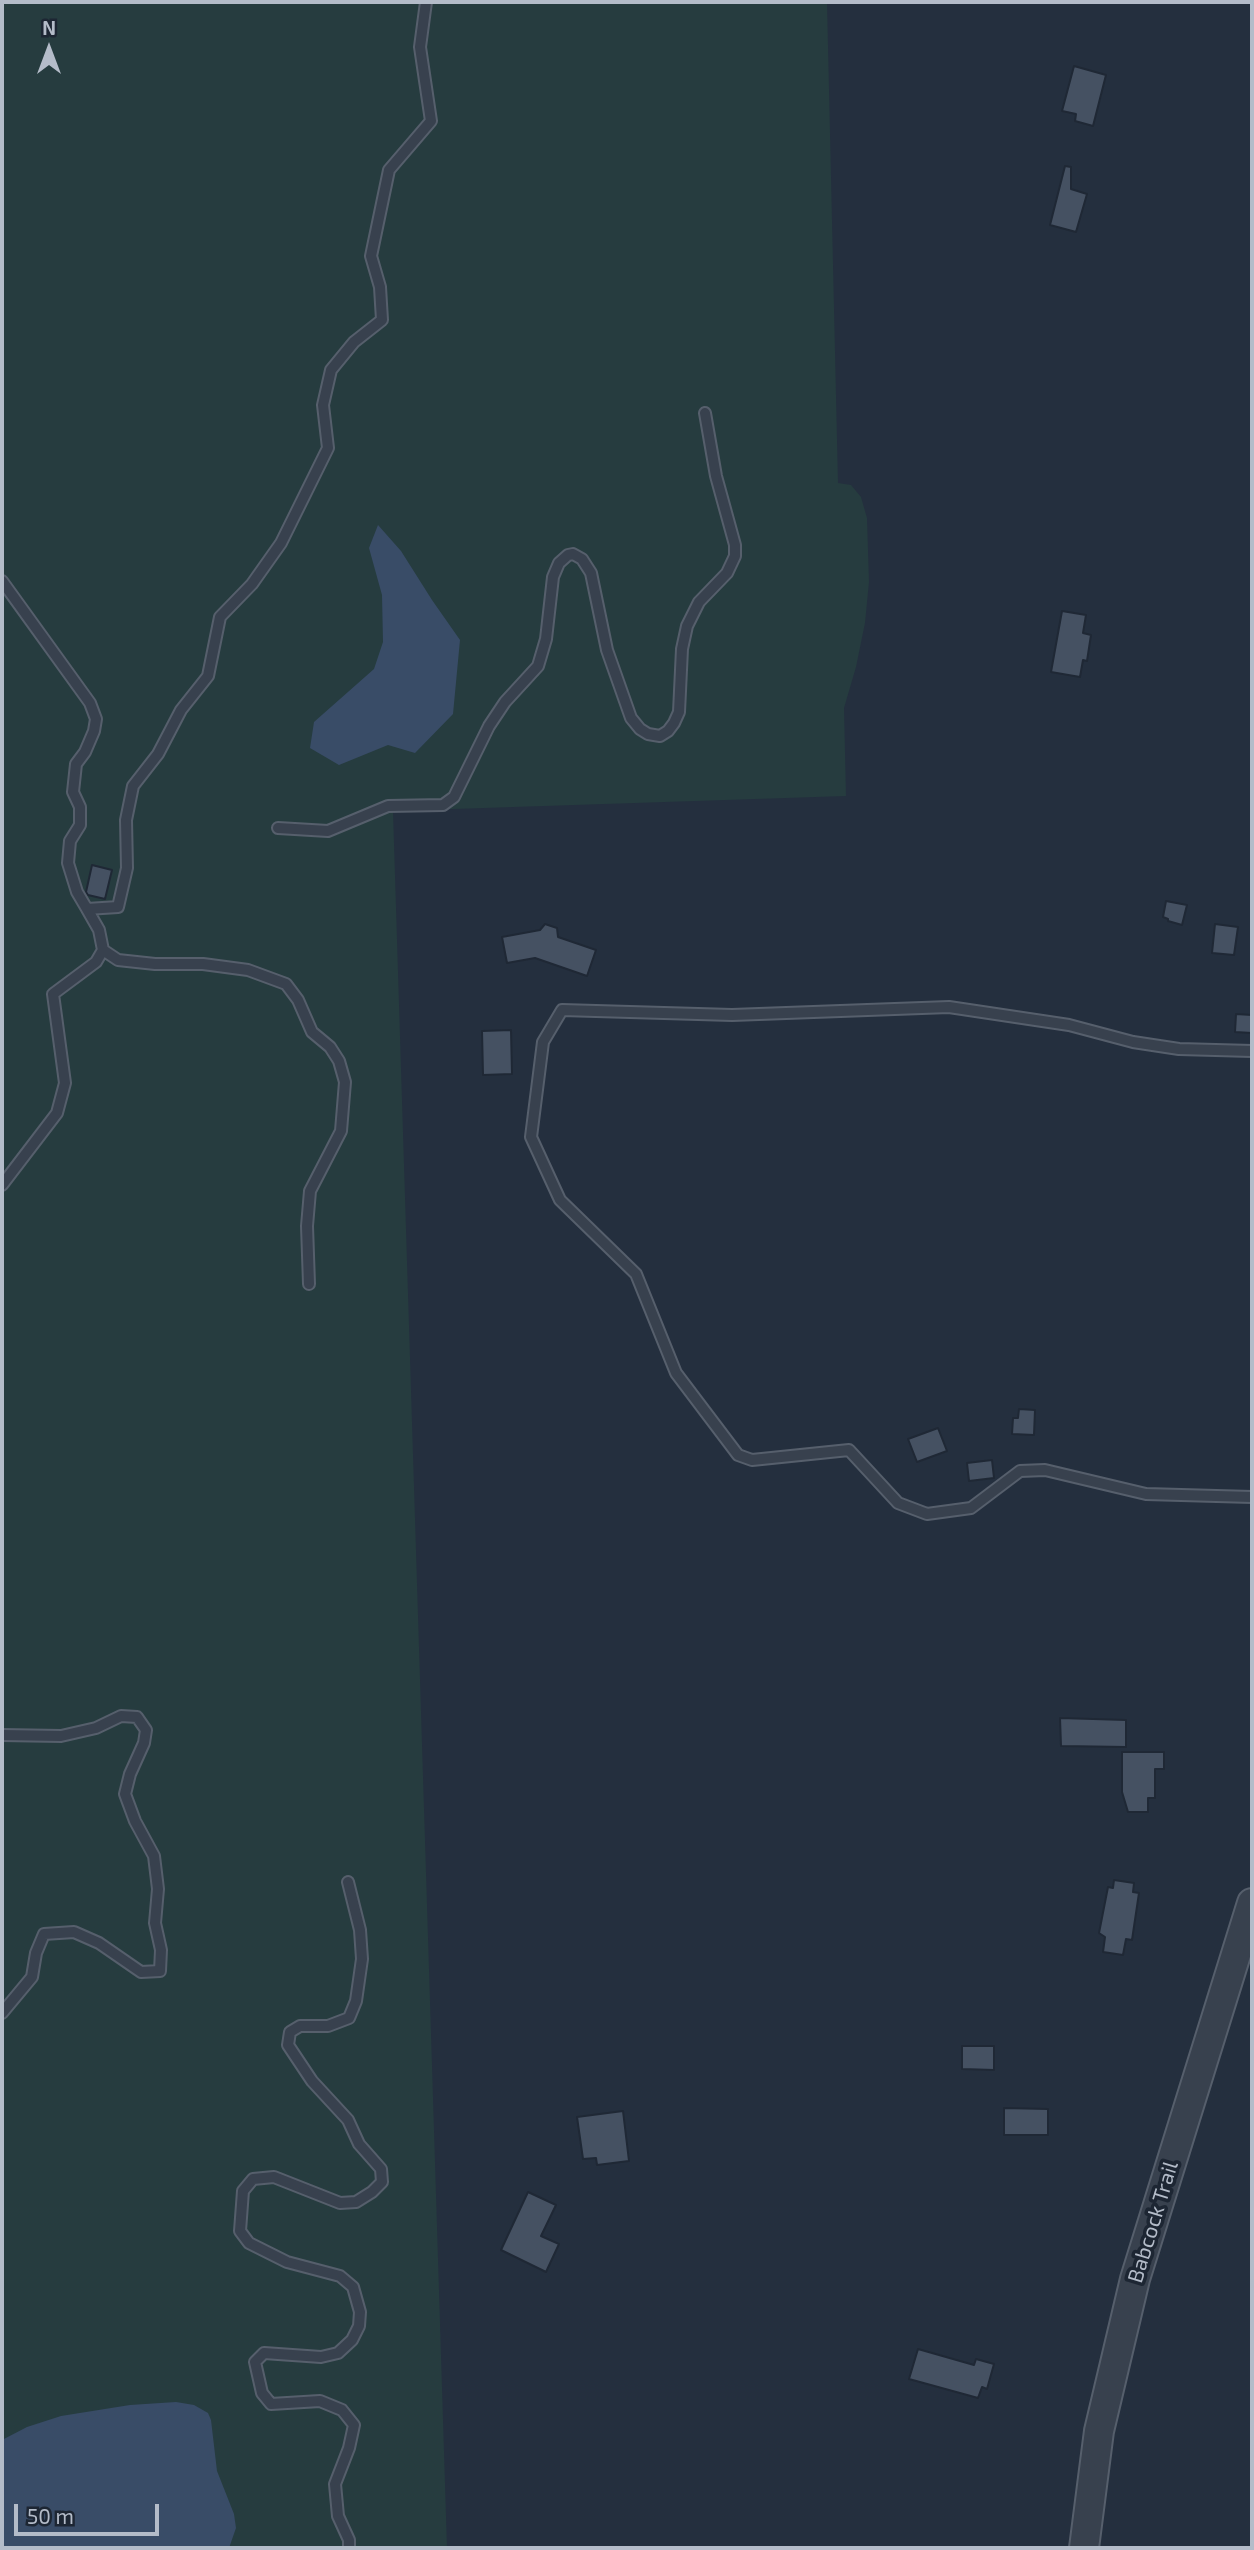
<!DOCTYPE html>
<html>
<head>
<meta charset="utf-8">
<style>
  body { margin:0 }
  #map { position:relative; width:1254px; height:2550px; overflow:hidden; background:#242f3e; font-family:"Exo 2",sans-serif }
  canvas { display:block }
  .frame { position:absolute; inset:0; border:4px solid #b4bcc9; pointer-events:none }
  .north { position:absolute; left:14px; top:14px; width:70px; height:70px; -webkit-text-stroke:5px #1d2633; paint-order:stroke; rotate:0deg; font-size:19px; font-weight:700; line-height:28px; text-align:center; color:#b4bcc9 }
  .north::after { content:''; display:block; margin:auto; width:24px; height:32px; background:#b4bcc9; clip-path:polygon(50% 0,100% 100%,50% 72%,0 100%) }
  .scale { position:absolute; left:14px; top:2504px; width:145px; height:32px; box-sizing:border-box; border:4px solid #b4bcc9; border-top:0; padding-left:9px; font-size:21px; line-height:24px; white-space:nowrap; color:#b4bcc9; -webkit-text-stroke:5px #1d2633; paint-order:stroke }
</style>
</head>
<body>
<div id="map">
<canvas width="1254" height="2550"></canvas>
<div class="frame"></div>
<div class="north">N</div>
<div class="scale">50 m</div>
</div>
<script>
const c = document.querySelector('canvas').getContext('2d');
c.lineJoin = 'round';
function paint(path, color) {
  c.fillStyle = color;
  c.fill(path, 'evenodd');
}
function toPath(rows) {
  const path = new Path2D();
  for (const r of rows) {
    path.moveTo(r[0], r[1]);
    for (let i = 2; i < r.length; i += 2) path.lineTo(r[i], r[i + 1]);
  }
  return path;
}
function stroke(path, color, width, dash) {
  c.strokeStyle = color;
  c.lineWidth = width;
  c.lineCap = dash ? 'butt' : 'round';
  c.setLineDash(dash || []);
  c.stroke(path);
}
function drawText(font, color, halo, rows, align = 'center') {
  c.font = font + ' "Exo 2",sans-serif';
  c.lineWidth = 7;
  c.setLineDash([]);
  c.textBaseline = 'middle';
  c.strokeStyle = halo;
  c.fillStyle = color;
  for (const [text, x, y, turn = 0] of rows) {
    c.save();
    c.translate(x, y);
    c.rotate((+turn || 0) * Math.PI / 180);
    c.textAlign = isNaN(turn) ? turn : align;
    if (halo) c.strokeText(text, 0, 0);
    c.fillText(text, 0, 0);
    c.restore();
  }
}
const green = toPath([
  [2,2,827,2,838,483,851,485,861,497,867,518,869,582,865,623,856,667,844,708,846,796,393,811,447,2548,2,2548]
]);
const water = toPath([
  [378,525,401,551,432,600,460,640,453,714,415,753,388,745,339,765,310,748,314,722,374,669,383,642,382,595,369,548],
  [176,2402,194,2405,208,2413,211,2420,217,2471,234,2514,236,2528,229,2548,2,2548,2,2440,27,2427,61,2416,130,2405]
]);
const building = toPath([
  [1074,66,1106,75,1093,126,1075,121,1076,114,1062,111,1074,66],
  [1065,166,1071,167,1071,189,1087,194,1076,232,1050,225,1065,166],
  [1062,611,1086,615,1083,633,1091,635,1087,661,1083,660,1080,677,1051,672,1062,611],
  [92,865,112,870,105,899,88,895,86,892,92,865],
  [1166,901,1187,905,1182,925,1168,921,1168,919,1163,917,1166,901],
  [545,924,557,928,558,937,596,950,587,976,535,958,507,963,502,937,540,930,545,924],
  [1215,924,1238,927,1234,955,1212,953,1215,924],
  [1236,1014,1252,1015,1252,1033,1235,1032,1236,1014],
  [511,1030,512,1074,483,1075,482,1031,511,1030],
  [1019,1409,1035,1410,1034,1435,1012,1434,1013,1418,1018,1418,1019,1409],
  [938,1428,947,1451,917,1462,908,1439,938,1428],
  [992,1460,994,1478,969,1481,967,1463,992,1460],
  [1060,1718,1126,1720,1126,1747,1061,1746,1060,1718],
  [1122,1752,1164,1752,1164,1769,1155,1769,1155,1798,1148,1798,1148,1812,1128,1812,1122,1792,1122,1752],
  [1114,1880,1134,1883,1133,1892,1139,1893,1132,1940,1126,1939,1123,1955,1103,1952,1105,1937,1099,1933,1108,1887,1113,1888,1114,1880],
  [962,2046,994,2046,994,2070,962,2069,962,2046],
  [1004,2108,1048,2109,1048,2135,1004,2135,1004,2108],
  [623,2111,629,2161,597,2165,596,2158,583,2159,577,2117,623,2111],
  [528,2192,556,2205,541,2236,559,2244,546,2272,501,2250,528,2192],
  [918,2349,974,2365,976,2359,994,2364,987,2389,982,2387,978,2398,909,2379,918,2349]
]);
const service = toPath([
  [2,581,90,703,96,719,94,731,85,752,76,764,73,792,80,807,80,825,70,841,68,863,77,892,87,909,118,907,127,868,126,820,133,786,158,754,181,710,208,676,220,617,252,584,281,543,328,448,323,405,331,370,354,342,382,320,380,287,371,256,389,170,431,121,420,47,426,2],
  [278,828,328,831,388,806,443,805,454,797,489,726,505,702,538,666,546,639,553,577,559,563,568,555,573,554,582,559,591,573,607,650,631,718,640,729,648,734,660,736,668,731,674,723,679,712,682,649,687,626,699,602,727,573,735,556,735,545,716,476,705,413],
  [87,909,99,930,103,950,118,960,155,964,203,964,248,970,286,984,298,1000,312,1032,330,1047,339,1061,345,1082,341,1131,310,1191,307,1226,309,1284],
  [1252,1051,1179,1049,1133,1042,1069,1025,949,1007,732,1015,562,1010,543,1042,531,1137,560,1200,636,1274,676,1373,738,1455,752,1460,849,1450,898,1503,927,1514,971,1508,1020,1471,1045,1470,1146,1494,1252,1497],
  [2,1185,57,1113,65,1083,53,994,96,962,103,950],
  [2,1735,61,1736,96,1728,121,1716,137,1717,146,1730,144,1743,130,1774,125,1794,135,1821,154,1856,158,1889,155,1923,161,1950,160,1971,141,1972,99,1943,74,1932,44,1934,36,1953,32,1977,2,2013],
  [348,1882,360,1930,362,1959,356,2001,349,2018,328,2026,300,2026,290,2032,288,2045,312,2081,348,2120,359,2144,381,2169,382,2182,372,2192,356,2202,340,2203,274,2177,253,2179,243,2191,240,2231,249,2243,287,2262,340,2276,353,2287,360,2312,359,2326,352,2340,338,2353,321,2357,264,2353,255,2362,262,2393,271,2404,320,2401,342,2410,354,2425,349,2448,335,2484,338,2516,349,2540,349,2548]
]);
const tertiary = toPath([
  [1084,2548,1099,2431,1135,2279,1252,1903]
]);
const streetNames = [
  ["Babcock Trail",1153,2222,-73]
];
paint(green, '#263c3f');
paint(water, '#394c67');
paint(building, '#455162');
stroke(building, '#1f2835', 2);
stroke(service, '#565f6c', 14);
stroke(tertiary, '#565f6c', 32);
stroke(service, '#38414e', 10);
stroke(tertiary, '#38414e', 28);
drawText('21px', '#b4bcc9', '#1d2633', streetNames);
</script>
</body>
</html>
